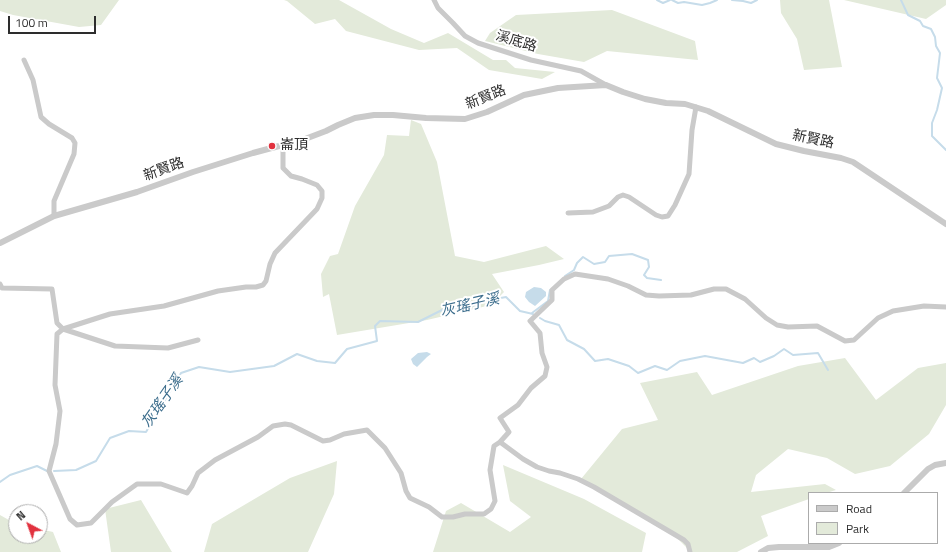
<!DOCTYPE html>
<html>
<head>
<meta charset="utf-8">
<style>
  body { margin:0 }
  #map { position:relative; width:946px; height:552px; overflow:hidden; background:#fff; font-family:"Titillium Web",sans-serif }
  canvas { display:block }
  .legend { position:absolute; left:808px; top:492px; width:130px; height:52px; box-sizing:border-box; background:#fff; border:1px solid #ababab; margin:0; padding:5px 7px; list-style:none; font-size:12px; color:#2d2d2d }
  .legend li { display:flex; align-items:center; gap:8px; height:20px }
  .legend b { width:20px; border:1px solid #ababab }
  .north { position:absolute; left:8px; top:504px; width:40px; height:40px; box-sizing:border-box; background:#fff; border:1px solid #ababab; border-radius:50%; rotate:319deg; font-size:11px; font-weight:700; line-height:16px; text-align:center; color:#2d2d2d }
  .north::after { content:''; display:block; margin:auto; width:14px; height:18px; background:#e1313e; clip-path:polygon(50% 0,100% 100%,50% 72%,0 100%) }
  .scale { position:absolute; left:8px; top:16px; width:88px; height:18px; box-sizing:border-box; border:2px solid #2d2d2d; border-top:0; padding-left:5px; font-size:12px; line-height:14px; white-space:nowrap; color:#2d2d2d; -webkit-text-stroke:3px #fff; paint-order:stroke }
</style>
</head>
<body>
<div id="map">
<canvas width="946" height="552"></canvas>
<ul class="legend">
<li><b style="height:5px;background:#cacaca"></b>Road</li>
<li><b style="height:11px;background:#e3eada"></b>Park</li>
</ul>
<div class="north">N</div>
<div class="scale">100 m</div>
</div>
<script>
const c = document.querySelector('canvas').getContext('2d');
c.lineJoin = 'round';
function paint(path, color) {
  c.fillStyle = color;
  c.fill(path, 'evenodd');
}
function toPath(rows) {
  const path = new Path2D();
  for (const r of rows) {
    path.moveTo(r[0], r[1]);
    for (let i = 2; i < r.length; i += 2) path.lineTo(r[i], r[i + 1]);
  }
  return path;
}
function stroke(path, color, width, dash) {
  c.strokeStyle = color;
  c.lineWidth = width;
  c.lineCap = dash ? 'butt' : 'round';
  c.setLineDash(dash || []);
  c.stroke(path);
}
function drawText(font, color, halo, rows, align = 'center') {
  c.font = font + ' "Titillium Web","Noto Sans TC",sans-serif';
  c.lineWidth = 4;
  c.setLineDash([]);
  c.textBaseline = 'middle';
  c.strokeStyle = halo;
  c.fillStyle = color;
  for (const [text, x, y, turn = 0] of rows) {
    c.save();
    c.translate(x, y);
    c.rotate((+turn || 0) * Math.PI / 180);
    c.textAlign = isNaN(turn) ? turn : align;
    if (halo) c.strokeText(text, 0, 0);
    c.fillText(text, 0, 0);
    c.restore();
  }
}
const green = toPath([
  [0,0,119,0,101,25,79,27,13,15,0,11],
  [284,0,339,0,391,29,424,43,448,33,493,60,506,60,515,68,555,72,542,79,489,70,457,48,419,50,346,31,335,19,315,24,287,1],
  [780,0,829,0,842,67,804,70,797,39,781,13],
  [844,0,946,0,946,5,926,19],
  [612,10,695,41,698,60,607,51,584,62,538,54,485,41,490,33,516,15],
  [411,120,421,124,437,162,455,256,484,262,546,246,564,259,539,265,492,274,504,292,491,305,427,320,337,335,329,294,323,297,321,274,330,256,338,254,355,206,384,155,387,135,409,136],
  [845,358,876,400,918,368,946,363,946,405,929,434,890,466,855,474,827,458,788,449,756,475,751,492,825,484,836,490,826,493,809,493,809,499,761,516,768,536,737,552,691,552,674,535,581,479,622,429,658,420,640,383,697,372,712,395,798,366],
  [337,461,334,494,308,552,202,552,204,552,212,524,290,478],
  [503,465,584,499,646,533,642,552,433,552,446,511,461,503,510,532,531,517,510,501],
  [141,500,172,552,111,552,105,509],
  [0,515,16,524,16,536,40,536,40,529,53,532,61,552,0,552]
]);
const water = toPath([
  [534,287,541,288,546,292,546,296,535,306,529,302,525,297,526,292],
  [427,352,431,354,427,357,417,367,413,364,411,359,418,353]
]);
const stream = toPath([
  [657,0,663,3,670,0],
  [672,0,678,3,684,2,702,5,710,3,717,0],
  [732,0,743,1,751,3,757,0],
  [901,0,908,15,920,21,923,26,931,29,935,37,936,46,940,53,937,78,942,88,937,110,932,123,932,136,946,150],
  [565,276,574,270,577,263,583,257,594,264,605,262,609,256,632,254,648,260,649,267,644,275,647,278,661,280],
  [532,313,548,301,550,290],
  [540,318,545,321,559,325,567,340,584,349,595,361,608,359,629,366,638,373,655,366,667,370,680,361,705,356,743,363,754,358,760,362,774,356,784,349,793,355,818,353,828,370],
  [54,471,76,470,96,461,110,438,129,431,146,432,181,373,199,367,230,372,274,366,297,354,317,361,335,363,347,349,377,341,375,326,380,321,418,322,444,309,469,307,485,301,506,297,520,311,533,314],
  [0,482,10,475,37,466,47,471]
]);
const minor = toPath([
  [434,0,438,8,453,23,465,36,478,43,531,60,581,71,606,85],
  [24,60,33,80,41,117,49,124,72,138,75,143,74,154,54,201,54,216],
  [283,145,283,168,291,176,302,179,317,185,322,191,322,198,317,209,275,253,270,264,266,281,263,285,256,287,246,287,218,291,164,306,110,314,63,329,57,334,55,385,60,411,56,444,49,471,70,519,77,525,91,523,112,502,137,484,161,484,187,493,192,486,198,473,215,460,258,437,273,426,285,424,291,425,323,441,330,440,344,434,367,430,385,448,401,473,406,491,410,498,429,507,442,517,453,517,465,514,484,514,491,509,495,501,490,470,494,446,500,442,523,459,537,467,549,471,560,473,578,479,594,487,684,540,688,544,690,552],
  [568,213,593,212,609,206,618,197,623,195,629,197,656,215,662,217,668,216,675,205,689,174,692,130,696,107],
  [0,284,2,288,52,289,57,323,63,329,115,346,168,348,198,340],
  [500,442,509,432,500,418,518,405,531,388,545,376,547,367,542,353,540,333,530,321,552,300,552,290,564,279,575,274,608,279,628,286,646,295,659,296,691,295,714,289,726,289,745,299,766,318,777,325,788,327,817,326,845,341,854,340,878,318,893,311,924,306,946,307]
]);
const tertiary = toPath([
  [0,243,54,216,137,192,193,172,253,153,305,139,326,131,338,125,355,118,374,115,393,115,426,118,465,119,487,112,524,95,558,88,606,85,623,92,645,99,666,103,685,104,708,111,776,144,804,151,841,158,853,162,946,224],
  [904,493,928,469,935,465,946,463],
  [761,552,768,548,779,547,829,547,839,543]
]);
const markers = [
  [272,146,4,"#e1313e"]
];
const streetNames = [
  ["溪底路",516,42,17],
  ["新賢路",486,98,-22],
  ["新賢路",813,140,12],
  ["新賢路",164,170,-20]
];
const poiNames = [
  ["崙頂",280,146]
];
const waterNames = [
  ["灰瑤子溪",470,306,-13],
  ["灰瑤子溪",163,402,-55]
];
paint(green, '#e3eada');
paint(water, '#c6dcea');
stroke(stream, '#c6dcea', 2);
stroke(minor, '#cacaca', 5);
stroke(tertiary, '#cacaca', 6);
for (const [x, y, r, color] of markers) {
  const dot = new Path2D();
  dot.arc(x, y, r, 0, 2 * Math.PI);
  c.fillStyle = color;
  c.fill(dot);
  stroke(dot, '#fff', 1.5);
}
drawText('14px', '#2d2d2d', '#fff', streetNames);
drawText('14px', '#2d2d2d', '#fff', poiNames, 'left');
drawText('italic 15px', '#3d6e8d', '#fff', waterNames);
</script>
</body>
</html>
